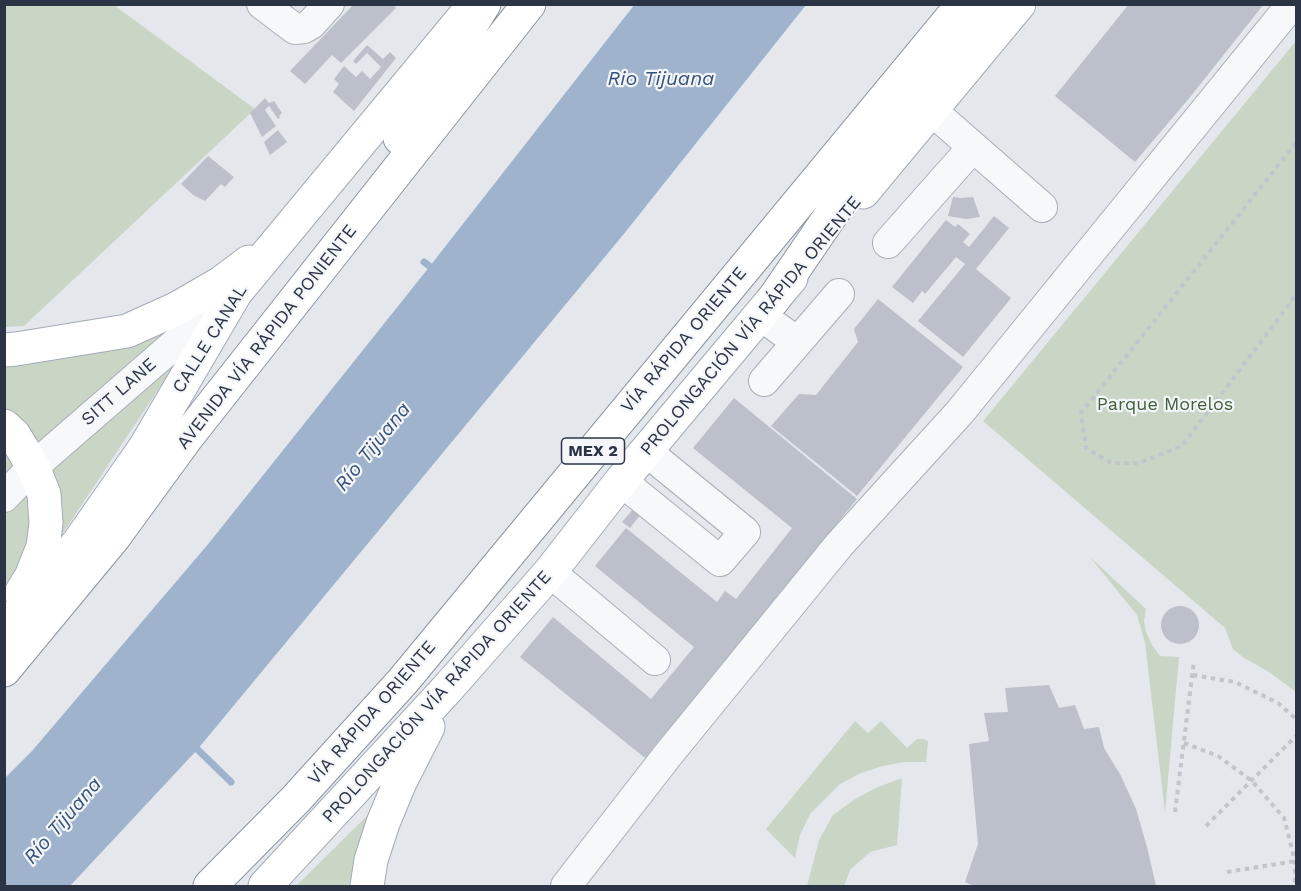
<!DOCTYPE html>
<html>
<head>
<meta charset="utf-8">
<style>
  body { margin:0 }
  #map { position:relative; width:1301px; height:891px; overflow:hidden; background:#e4e7ec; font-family:"Work Sans",sans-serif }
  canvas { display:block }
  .frame { position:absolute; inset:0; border:6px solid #2b3445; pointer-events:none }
</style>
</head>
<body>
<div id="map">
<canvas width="1301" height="891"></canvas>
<div class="frame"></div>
</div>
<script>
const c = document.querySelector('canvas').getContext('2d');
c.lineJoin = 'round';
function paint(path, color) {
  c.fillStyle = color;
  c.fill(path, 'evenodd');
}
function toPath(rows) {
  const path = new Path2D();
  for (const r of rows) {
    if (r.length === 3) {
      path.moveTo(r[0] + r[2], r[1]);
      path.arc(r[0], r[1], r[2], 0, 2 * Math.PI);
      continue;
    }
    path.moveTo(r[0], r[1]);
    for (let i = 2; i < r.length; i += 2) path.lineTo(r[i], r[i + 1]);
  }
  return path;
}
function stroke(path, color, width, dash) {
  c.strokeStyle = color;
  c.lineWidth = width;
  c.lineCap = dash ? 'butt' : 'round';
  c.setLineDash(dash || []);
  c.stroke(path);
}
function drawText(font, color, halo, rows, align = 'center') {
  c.font = font + ' "Work Sans",sans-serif';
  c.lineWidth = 4.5;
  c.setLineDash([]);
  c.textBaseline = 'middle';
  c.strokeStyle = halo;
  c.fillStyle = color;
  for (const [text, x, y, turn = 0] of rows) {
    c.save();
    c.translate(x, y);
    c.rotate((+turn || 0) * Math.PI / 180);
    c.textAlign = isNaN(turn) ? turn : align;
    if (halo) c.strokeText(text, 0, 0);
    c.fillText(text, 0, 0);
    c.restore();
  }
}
const green = toPath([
  [5,5,114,5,255,109,24,326,5,327],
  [1296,41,1296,692,1269,672,1244,658,1233,649,1225,628,983,421],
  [207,316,63,533,5,598,5,366],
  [1090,557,1146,609,1144,621,1146,632,1152,645,1160,656,1179,657,1165,812,1145,643,1137,615],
  [855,721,868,733,881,721,907,748,917,739,923,739,928,741,926,762,904,762,883,766,861,773,840,784,810,814,800,835,795,858,766,829],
  [902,778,897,845,870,852,850,870,844,886,807,886,819,840,833,815,855,799,878,787],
  [369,814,353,886,296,886]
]);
const water = toPath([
  [635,4,806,5,623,235,197,750,70,886,5,886,5,778,32,751,209,543,430,266]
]);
const stream = toPath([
  [424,262,436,271],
  [192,744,231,782]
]);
const building = toPath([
  [354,4,392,4,396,8,341,63,332,55,305,84,290,71],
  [1129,4,1264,4,1191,96,1135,162,1055,96],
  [367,45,383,59,390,52,396,58,354,111,333,92,339,84,334,79,344,66,356,77,362,71,370,79,381,67,367,53,356,64,353,61],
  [265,98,269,103,274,101,282,113,279,116,280,118,278,119,269,106,265,110,276,126,262,137,250,113],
  [278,130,287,142,270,155,264,142],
  [208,156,234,177,225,187,221,184,205,201,193,195,181,184],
  [953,197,961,198,973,197,980,217,966,219,948,216],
  [994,216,1009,228,976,269,1011,298,963,357,918,321,965,264,956,257,925,294,922,291,913,303,892,287,946,220,955,227,958,224,970,234,963,242,969,247],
  [878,299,963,367,857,496,771,426,799,394,816,395,858,342,854,329],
  [734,398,857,499,645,758,520,657,553,617,651,699,694,647,595,566,626,528,717,602,725,591,736,599,792,528,693,448],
  [634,508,641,514,630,528,622,522],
  [1180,625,19],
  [1049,685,1059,708,1075,705,1084,729,1099,727,1104,748,1121,776,1136,809,1147,847,1156,886,974,886,965,882,978,844,969,744,989,741,984,713,1008,712,1005,688]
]);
const path = toPath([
  [1296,143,1081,413,1086,448,1111,463,1139,463,1182,446,1296,295],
  [1193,675,1235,682,1278,703,1296,719],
  [1184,743,1218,756,1252,781,1284,818,1295,861,1295,886],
  [1175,812,1194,661],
  [1206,826,1296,736],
  [1227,872,1296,861]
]);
const minor = toPath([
  [262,4,295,29,304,28,311,24,329,4],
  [931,110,1042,207],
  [888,243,973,147],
  [760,315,797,342],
  [764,381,839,294],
  [621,481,720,561,745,532,646,451],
  [4,497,33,467,207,316,229,298],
  [550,572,655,660],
  [566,886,667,756,839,545,960,412,1292,4]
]);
const major = toPath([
  [863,192,1019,4],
  [4,350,16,349,127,331,178,308,221,283,249,262],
  [4,426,14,435,25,453,33,467,44,494,46,523,43,547,31,577,21,593],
  [4,628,33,598,79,542,144,449,236,292,464,17],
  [265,886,447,689,550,572,621,481,791,278],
  [367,886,371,860,383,823,400,782,428,727]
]);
const highway = toPath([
  [400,138,484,4],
  [773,300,859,174,907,109,988,4],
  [4,670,114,537,187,437,529,4],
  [210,886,296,799,403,681,963,4]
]);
const shields = [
  [593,451,63]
];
const shieldNames = [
  ["MEX 2",593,451]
];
const streetNames = [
  ["PROLONGACIÓN VÍA RÁPIDA ORIENTE",751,326,-50],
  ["AVENIDA VÍA RÁPIDA PONIENTE",267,337,-52],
  ["CALLE CANAL",210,339,-58],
  ["VÍA RÁPIDA ORIENTE",684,340,-50],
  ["SITT LANE",119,392,-41],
  ["PROLONGACIÓN VÍA RÁPIDA ORIENTE",437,697,-48],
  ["VÍA RÁPIDA ORIENTE",372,713,-49]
];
const parkNames = [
  ["Parque Morelos",1165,405]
];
const waterNames = [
  ["Rio Tijuana",661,79],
  ["Río Tijuana",373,447,-51],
  ["Río Tijuana",63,821,-49]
];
paint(green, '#c9d6c5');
paint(water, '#9fb4cc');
stroke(stream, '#9fb4cc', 7);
paint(building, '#bbc0ca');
stroke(minor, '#a9aeb7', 32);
stroke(major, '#a3abb8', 35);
stroke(highway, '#8b94a3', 35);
stroke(path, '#c2c5cb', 4, [4.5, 4.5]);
stroke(minor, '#f7f8fa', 30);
stroke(major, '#fff', 33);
stroke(highway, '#fff', 33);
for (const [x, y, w] of shields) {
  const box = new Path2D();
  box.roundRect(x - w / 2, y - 13, w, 26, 4.5);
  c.fillStyle = '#f4f6f9';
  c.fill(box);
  stroke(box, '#2b3445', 1.5);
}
drawText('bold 16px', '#2b3445', null, shieldNames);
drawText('18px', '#2b3445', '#f4f6f9', streetNames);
drawText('18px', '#3f6138', '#f4f6f9', parkNames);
drawText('italic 20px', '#34527a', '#f4f6f9', waterNames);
</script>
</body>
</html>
